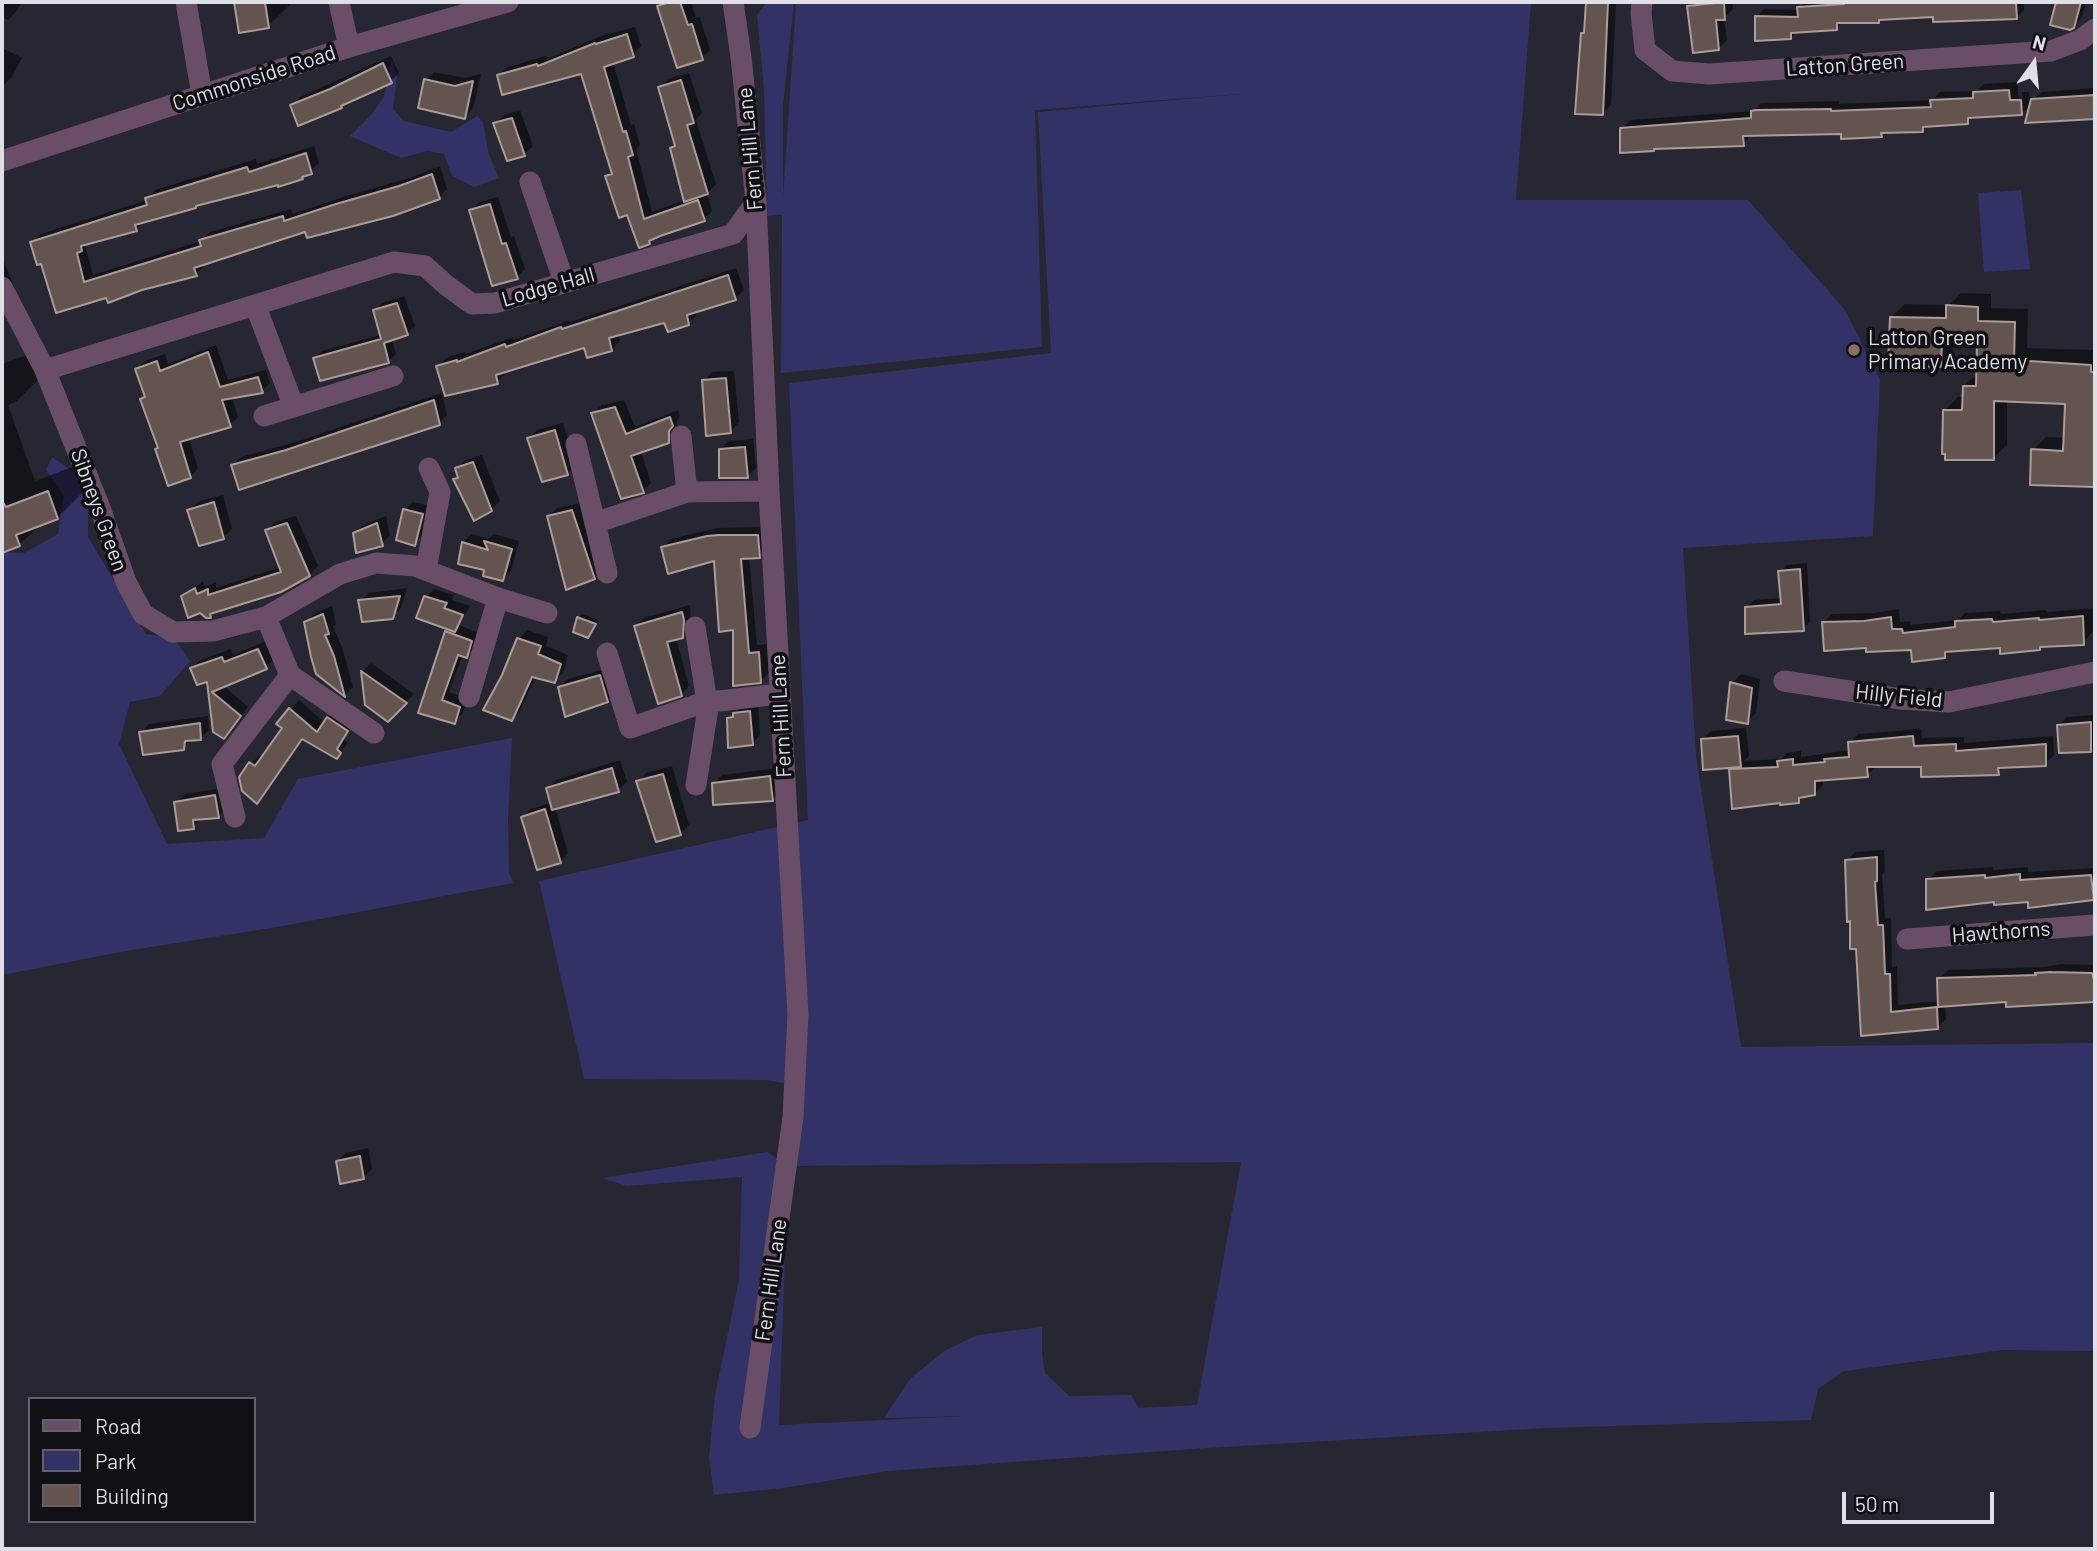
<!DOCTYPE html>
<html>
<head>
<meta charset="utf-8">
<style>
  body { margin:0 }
  #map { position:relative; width:2097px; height:1551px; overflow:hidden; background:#262733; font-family:Barlow,sans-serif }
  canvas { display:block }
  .frame { position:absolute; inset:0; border:4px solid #dedfe7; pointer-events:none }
  .legend { position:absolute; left:28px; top:1397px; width:228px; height:126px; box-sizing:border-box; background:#101015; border:2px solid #626369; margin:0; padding:9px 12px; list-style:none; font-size:21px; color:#dedfe7 }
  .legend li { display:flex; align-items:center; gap:14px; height:35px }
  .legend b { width:35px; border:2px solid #626369 }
  .north { position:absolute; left:1999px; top:28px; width:70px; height:70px; -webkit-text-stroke:5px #101015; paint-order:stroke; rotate:15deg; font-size:19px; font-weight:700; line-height:28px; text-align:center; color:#dedfe7 }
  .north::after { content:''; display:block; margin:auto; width:24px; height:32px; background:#dedfe7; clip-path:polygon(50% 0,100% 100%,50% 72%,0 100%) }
  .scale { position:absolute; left:1842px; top:1492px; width:152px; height:32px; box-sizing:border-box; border:4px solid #dedfe7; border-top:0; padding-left:9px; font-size:21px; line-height:24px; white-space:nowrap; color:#dedfe7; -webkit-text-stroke:5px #101015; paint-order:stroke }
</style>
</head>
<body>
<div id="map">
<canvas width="2097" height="1551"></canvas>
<div class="frame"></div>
<ul class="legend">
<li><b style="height:9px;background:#6a4e67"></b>Road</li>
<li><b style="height:19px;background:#333266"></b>Park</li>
<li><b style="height:19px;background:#645450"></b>Building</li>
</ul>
<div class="north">N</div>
<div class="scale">50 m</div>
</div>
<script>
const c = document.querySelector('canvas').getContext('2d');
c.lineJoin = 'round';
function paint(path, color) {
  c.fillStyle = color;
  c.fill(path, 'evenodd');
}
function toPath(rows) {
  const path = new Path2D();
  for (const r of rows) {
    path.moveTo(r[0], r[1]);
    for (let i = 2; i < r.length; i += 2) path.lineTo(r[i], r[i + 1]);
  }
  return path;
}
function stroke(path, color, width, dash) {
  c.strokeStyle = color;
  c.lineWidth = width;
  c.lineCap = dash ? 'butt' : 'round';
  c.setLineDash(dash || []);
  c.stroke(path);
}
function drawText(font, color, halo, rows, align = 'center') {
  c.font = font + ' Barlow,sans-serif';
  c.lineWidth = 7;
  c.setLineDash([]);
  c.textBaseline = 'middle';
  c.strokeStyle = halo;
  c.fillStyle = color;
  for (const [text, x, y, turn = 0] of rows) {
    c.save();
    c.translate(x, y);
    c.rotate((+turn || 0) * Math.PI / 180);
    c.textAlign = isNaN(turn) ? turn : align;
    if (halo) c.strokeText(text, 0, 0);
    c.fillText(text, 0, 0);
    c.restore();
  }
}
const green = toPath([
  [767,2,794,2,783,105,783,197,796,2,1531,2,1516,200,1748,200,1845,310,1880,379,1873,536,1683,548,1696,756,1741,1047,2095,1043,2095,1351,2003,1350,1844,1371,1818,1389,1811,1420,1546,1428,1207,1448,888,1471,783,1488,714,1495,709,1458,715,1395,739,1280,742,1177,627,1186,602,1178,767,1152,787,1166,795,1079,782,1083,767,1080,584,1079,539,881,808,820,789,383,1051,353,1038,112,1241,94,1035,110,1042,347,781,373,782,215,767,216,764,89,757,15],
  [1241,1162,1197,1405,1139,1408,1131,1395,1069,1396,1045,1373,1042,1354,1042,1327,977,1335,944,1351,911,1378,884,1418,965,1416,779,1425,788,1170,794,1166],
  [392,59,397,78,393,109,404,121,451,132,477,116,483,122,489,155,499,178,474,187,452,176,444,154,427,151,401,158,350,136,371,115,384,97],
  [2021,190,2030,269,1984,272,1978,193],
  [52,457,86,481,92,499,88,515,88,537,146,634,174,638,190,661,160,696,130,702,119,744,167,844,264,838,298,779,512,738,508,819,509,872,513,883,283,926,120,952,2,975,2,552,24,553,58,534,64,496,46,470]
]);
const shadow = toPath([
  [2,2,22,2,16,12,8,20,2,17],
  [235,2,293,2,268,26,241,31],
  [664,2,691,2,696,18,700,17,710,50,702,58,659,6],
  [1587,2,1616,2,1611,105,1603,113,1582,34,1586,30],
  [1694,2,1732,2,1733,9,1724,18,1727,40,1718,49,1689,6],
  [1805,2,2024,2,2024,10,2016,18,1981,20,1981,18,1934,15,1881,18,1878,21,1844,21,1837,28,1798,31,1791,38,1756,17,1764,9,1799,10],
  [2057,2,2086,2,2082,17,2073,26,2052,23],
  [635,27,641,46,633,55,613,62,631,125,634,124,640,145,636,149,652,212,685,200,672,148,676,143,660,88,668,79,689,73,702,113,696,120,716,184,707,194,712,211,704,219,656,236,649,243,628,213,607,177,613,170,582,72,499,75,508,67,546,56,547,59,604,35],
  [2,48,22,58,11,78,3,86],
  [391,56,399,73,391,81,346,103,341,107,292,106,300,97],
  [434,72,465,78,481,74,473,108,465,117,426,80],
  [2017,82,2020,108,2023,108,2022,92,2029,92,2030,105,2021,114,1974,116,1967,123,1928,125,1923,130,1885,131,1881,135,1843,132,1752,135,1743,144,1622,129,1630,120,1754,111,1761,103,1766,103,1839,101,1839,104,1933,100,1940,92,1977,91,1984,84],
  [2095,88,2095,118,2027,121,2033,100,2042,92],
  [520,110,533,146,524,154,495,123,504,115],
  [314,146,319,163,302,178,145,220,136,230,89,242,85,245,93,275,201,241,210,232,291,209,293,214,346,196,410,178,440,166,447,189,439,198,306,230,203,263,204,266,196,274,107,295,42,262,32,242,41,234,147,200,155,190,256,159,257,164],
  [498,197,511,237,514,236,525,269,517,277,471,211,479,202],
  [2,257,15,289,2,301],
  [736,268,744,290,735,299,696,311,697,315,688,323,665,321,618,333,620,341,611,350,585,346,505,370,505,374,497,382,438,367,446,358,465,352,466,354,513,337,514,340,570,320,570,322],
  [1961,293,1991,294,1991,308,2028,309,2027,348,2095,350,2095,412,2066,412,2066,402,2007,400,2007,445,1993,458,1944,411,1958,397,1964,397,1964,386,1978,373,1979,339,1954,338,1953,352,1940,365,1891,317,1905,304,1949,305],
  [404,296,415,326,407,334,392,339,396,354,388,362,315,359,322,351,381,335,375,311,382,303],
  [216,345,228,380,266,370,270,383,262,391,232,397,238,417,230,425,189,438,198,468,190,477,160,448,142,399,146,395,137,369,145,361,165,354,168,364],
  [35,352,43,375,17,401,8,405,35,481,75,466,84,491,57,518,41,524,19,545,3,551,2,364],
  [734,371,739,422,731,431,704,381,712,372],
  [442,393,447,415,439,423,233,465,241,457,296,442],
  [624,400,635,427,678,410,680,416,677,421,676,433,668,442,641,451,651,483,643,491,593,413,602,405],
  [563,423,576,465,567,474,529,438,537,430],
  [2078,431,2095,431,2095,485,2032,483,2033,450,2046,437,2071,438],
  [753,439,756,468,748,476,720,449,729,441],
  [482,455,500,501,491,510,455,479,459,475,457,468,466,460],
  [223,495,232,529,223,537,189,510,198,502],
  [413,502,430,506,424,534,415,542,405,510],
  [581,503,603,569,594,578,549,516,557,508],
  [296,516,318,566,309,575,216,610,210,616,183,597,203,581,205,587,216,582,216,588,281,567,267,530,275,522],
  [386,516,390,535,382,544,355,533,363,525],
  [766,527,767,547,759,556,749,557,757,645,767,644,769,673,760,681,735,628,716,558,663,548,671,539,717,528],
  [472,534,488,539,494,534,519,541,511,571,503,579,486,569,463,543],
  [1807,563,1810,622,1803,629,1746,608,1754,600,1782,598,1780,572,1787,565],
  [407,588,401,608,392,617,360,601,369,593],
  [434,589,454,595,452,600,470,606,459,625,479,633,475,647,466,656,463,654,449,692,467,699,463,713,455,722,420,712,446,632,451,628,426,597],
  [690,605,691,627,683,636,676,638,689,686,681,695,636,626,644,618],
  [332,606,336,624,333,627,342,647,353,687,345,695,317,673,306,623,314,614],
  [2095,608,2095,631,2092,632,2083,643,2041,646,2039,648,2001,646,1952,649,1944,657,1913,649,1867,646,1824,622,1832,614,1873,613,1899,609,1900,622,1910,621,1911,625,1958,620,1965,613,2000,611,2001,614,2046,610,2047,612],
  [582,614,598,620,588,636,578,618],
  [527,630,548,637,546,646,568,655,563,673,554,681,536,676,520,711,512,719,504,675,519,639],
  [266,641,274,659,266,667,223,685,248,707,224,737,209,679,192,669,201,660,231,649,233,655],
  [371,663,414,694,388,719,366,704,363,671],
  [609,668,616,692,607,700,559,687,568,679],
  [1741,674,1760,679,1756,713,1747,722,1728,719,1732,683],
  [299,700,325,723,337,709,355,722,344,739,348,743,337,757,304,738,257,802,241,778,259,755,263,758,285,728,279,724],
  [758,703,760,735,752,744,729,718,744,705],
  [2095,715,2095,746,2091,750,2058,726,2067,717],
  [208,716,209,730,200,738,192,739,183,748,141,732,149,724],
  [1746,728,1749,756,1744,761,1781,759,1787,753,1801,751,1801,757,1850,750,1850,743,1858,734,1921,729,1922,738,1964,737,1964,743,2053,736,2054,755,2045,764,2005,766,1998,773,1923,766,1876,767,1867,775,1823,778,1823,785,1814,794,1805,795,1799,802,1730,770,1735,766,1702,740,1711,731],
  [620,760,627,782,618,790,555,807,568,853,560,862,523,817,531,809,551,803,548,789,556,780],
  [672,766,689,825,680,834,638,782,646,773],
  [778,768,781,791,772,799,714,784,722,775],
  [223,788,227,808,218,817,202,818,193,827,176,803,185,794],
  [1884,850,1885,871,1882,874,1885,918,1891,918,1892,967,1897,966,1898,1005,1940,1001,1939,979,1948,970,2044,967,2061,964,2095,965,2095,1000,2039,1004,2008,1000,1945,1004,1946,1019,1938,1027,1863,1035,1858,947,1847,861,1855,852],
  [1993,867,1993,870,2028,867,2028,872,2095,868,2095,898,2030,906,2030,901,1996,900,1928,880,1937,871],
  [368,1148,372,1169,364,1177,337,1161,346,1153]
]);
const building = toPath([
  [234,2,265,2,269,28,239,33,234,2],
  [670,2,680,2,688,25,692,24,703,60,677,68,657,6,670,2],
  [1586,2,1608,2,1603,115,1575,114,1581,33,1584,33,1586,2],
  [1724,2,1725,20,1716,20,1719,50,1693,53,1687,6,1724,2],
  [1843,2,2016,2,2017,19,1933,22,1933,17,1879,20,1879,23,1837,23,1837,30,1791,33,1791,39,1755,41,1755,16,1798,17,1797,7,1844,4,1843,2],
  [2056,2,2081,2,2074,28,2070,30,2050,25,2056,2],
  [627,34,634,57,604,67,623,132,626,131,633,155,628,157,644,219,698,200,705,221,660,236,649,241,650,244,639,248,627,215,619,218,605,176,612,174,581,74,502,95,497,75,537,64,538,66,595,43,596,44,627,34],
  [383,63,392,83,341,106,342,108,298,126,290,105,330,89,383,63],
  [424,79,455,86,473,81,465,119,418,108,424,79],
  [681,80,694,123,687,125,708,194,684,202,670,148,675,146,658,87,681,80],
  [2009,90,2010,100,2021,100,2022,115,1968,118,1968,124,1923,127,1923,132,1881,133,1882,137,1841,139,1841,134,1743,136,1744,146,1654,149,1654,151,1620,153,1620,128,1751,118,1751,111,1756,110,1831,109,1831,111,1931,107,1930,100,1973,98,1973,92,2009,90],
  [2095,95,2095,119,2025,123,2031,99,2095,95],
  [512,118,525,156,507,161,493,123,512,118],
  [306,153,312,174,302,177,303,179,278,187,278,185,196,206,196,208,135,225,137,231,81,246,82,251,77,253,84,282,201,246,199,240,283,216,284,221,336,204,399,186,432,174,440,199,393,216,307,238,305,232,194,268,197,276,142,290,108,303,106,298,56,313,41,264,37,265,30,242,147,205,145,198,247,167,249,172,306,153],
  [490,204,502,244,506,243,518,279,492,286,469,210,490,204],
  [728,275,736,300,687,315,689,325,668,332,664,323,609,338,612,351,587,358,584,348,496,375,498,384,445,396,436,366,457,360,457,362,505,344,506,347,561,327,562,329,728,275],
  [397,303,408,335,384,343,389,363,320,381,313,358,381,339,373,310,397,303],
  [1946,305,1978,307,1978,321,2015,322,2014,360,2091,365,2091,372,2095,372,2095,487,2030,485,2031,449,2063,451,2065,404,1994,401,1994,460,1945,460,1945,454,1942,454,1943,410,1962,410,1963,386,1976,386,1977,341,1942,340,1941,367,1888,365,1890,317,1946,318,1946,305],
  [208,352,220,387,258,377,263,393,222,400,231,427,180,442,191,478,168,486,155,449,158,448,140,399,145,397,135,369,157,361,160,371,208,352],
  [726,378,731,433,706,436,702,380,726,378],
  [434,400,440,425,239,490,231,465,286,450,434,400],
  [615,407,626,434,670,417,673,426,669,431,669,443,631,456,644,493,621,499,591,413,615,407],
  [555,430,568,475,542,482,527,438,555,430],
  [745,447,748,478,719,478,719,449,745,447],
  [473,462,492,511,474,521,453,479,458,478,455,468,473,462],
  [48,491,58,519,16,535,20,546,2,553,2,501,6,507,48,491],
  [214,502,224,539,199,546,187,510,214,502],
  [403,509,423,514,415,546,396,540,403,509],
  [572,510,595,579,566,590,547,516,572,510],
  [287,523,310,576,281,592,210,614,211,618,206,618,200,613,188,618,181,596,195,588,197,594,208,589,208,595,281,572,265,530,287,523],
  [377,523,383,546,356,553,353,533,377,523],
  [718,535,758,535,760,558,741,559,749,653,759,652,761,683,733,686,733,630,719,632,714,561,668,574,661,547,707,536,718,535],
  [484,541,512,549,503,581,483,576,484,570,458,564,462,542,488,550,484,541],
  [1800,569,1804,631,1745,634,1745,607,1781,604,1778,571,1800,569],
  [400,596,393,619,362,622,358,600,400,596],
  [424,596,447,603,444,608,463,615,455,632,416,618,424,596],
  [682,612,684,620,683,638,667,642,682,696,658,704,634,626,682,612],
  [323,614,329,634,325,635,334,656,345,697,316,674,311,657,304,622,323,614],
  [2083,616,2084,645,2040,647,2040,650,2000,654,2000,648,1945,652,1945,658,1912,662,1911,650,1866,652,1866,648,1824,651,1822,622,1864,621,1891,617,1892,629,1902,629,1903,633,1955,627,1955,621,1992,619,1993,622,2039,618,2039,620,2083,616],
  [577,617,596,624,588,638,573,632,577,617],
  [445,631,472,641,467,658,458,655,442,700,460,707,455,724,418,713,445,631],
  [517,638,541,646,538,654,561,664,555,683,532,677,512,721,483,710,502,675,517,638],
  [258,649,267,669,212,692,241,716,224,739,213,732,207,682,197,685,190,668,222,657,224,662,258,649],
  [361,671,407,703,388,722,365,705,361,671],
  [600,675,608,702,565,717,558,687,600,675],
  [1730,682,1752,688,1748,724,1726,720,1730,682],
  [289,708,317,732,327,717,348,731,337,749,341,753,337,759,302,739,257,804,242,791,239,777,249,762,255,766,282,728,276,724,289,708],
  [750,711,753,745,728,748,727,718,733,717,733,713,750,711],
  [2091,722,2091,752,2059,753,2057,725,2091,722],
  [200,723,201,740,185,741,184,750,143,755,139,732,200,723],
  [1738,736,1741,767,1703,770,1701,739,1738,736],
  [1913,736,1914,746,1956,744,1956,751,2046,744,2046,766,1998,768,1999,775,1921,777,1921,767,1867,767,1868,777,1815,781,1815,795,1799,798,1799,803,1780,805,1780,803,1732,809,1729,769,1778,767,1777,761,1793,759,1793,765,1825,762,1824,759,1849,757,1848,742,1913,736],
  [612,768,619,792,552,810,546,788,612,768],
  [663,774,681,835,656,842,636,781,663,774],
  [770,776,773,801,713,805,712,783,770,776],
  [215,795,219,818,193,820,194,829,178,831,174,802,215,795],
  [545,809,561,863,537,870,521,817,545,809],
  [1877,857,1877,881,1875,882,1878,925,1883,925,1885,974,1890,974,1891,1012,1937,1007,1938,1029,1861,1036,1856,949,1850,949,1850,921,1847,922,1845,860,1877,857],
  [2020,874,2020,880,2091,875,2094,900,2028,908,2028,902,1994,905,1994,902,1926,910,1926,879,1985,875,1985,878,2020,874],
  [2051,972,2092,973,2095,984,2095,1002,2006,1007,2006,1002,1938,1007,1937,978,2036,975,2035,973,2051,972],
  [360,1156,364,1179,340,1184,336,1161,360,1156]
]);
const minor = toPath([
  [186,2,202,95],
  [339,2,349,47],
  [733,2,741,57,756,202,769,491,798,1014,793,1117,750,1428],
  [1642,2,1641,13,1645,50,1672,71,1709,74,2051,51,2080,40,2095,29],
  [2,161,349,47,508,2],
  [530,182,564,282],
  [2,287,45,370,100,508,126,582,143,614,173,632,213,631,266,617,340,574,376,563,415,566,498,598,547,613],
  [256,307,294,407],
  [45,370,394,262,425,266,446,285,472,304,495,303,733,234,756,202],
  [264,416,393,376],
  [681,436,687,492],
  [576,444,595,523],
  [426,570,440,492,429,468],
  [607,573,595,523,687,492,769,491],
  [695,627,708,708,696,785],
  [607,653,630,728,702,703,779,694],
  [290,675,374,733],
  [1784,681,1901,699,1949,702,2095,672],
  [469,697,498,598],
  [235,817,222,764,290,675,266,617],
  [1907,939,2095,925]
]);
const markers = [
  [1854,350,7,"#8d6e63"]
];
const streetNames = [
  ["Latton Green",1845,65,-4],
  ["Commonside Road",254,78,-18],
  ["Fern Hill Lane",750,149,-95],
  ["Lodge Hall",548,287,-16],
  ["Sibneys Green",99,510,70],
  ["Hilly Field",1899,696,6],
  ["Fern Hill Lane",781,716,-93],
  ["Hawthorns",2001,932,-4],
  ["Fern Hill Lane",771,1280,-82]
];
const poiNames = [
  ["Latton Green",1868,338],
  ["Primary Academy",1868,362]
];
paint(green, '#333266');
paint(shadow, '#0007');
paint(building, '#645450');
stroke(building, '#ac9b96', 2);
stroke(minor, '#6a4e67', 21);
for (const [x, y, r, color] of markers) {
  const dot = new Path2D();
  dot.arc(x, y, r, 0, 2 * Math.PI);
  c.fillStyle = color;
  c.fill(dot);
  stroke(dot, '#101015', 2.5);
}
drawText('21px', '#dedfe7', '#101015', streetNames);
drawText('21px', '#dedfe7', '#101015', poiNames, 'left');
</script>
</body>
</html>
